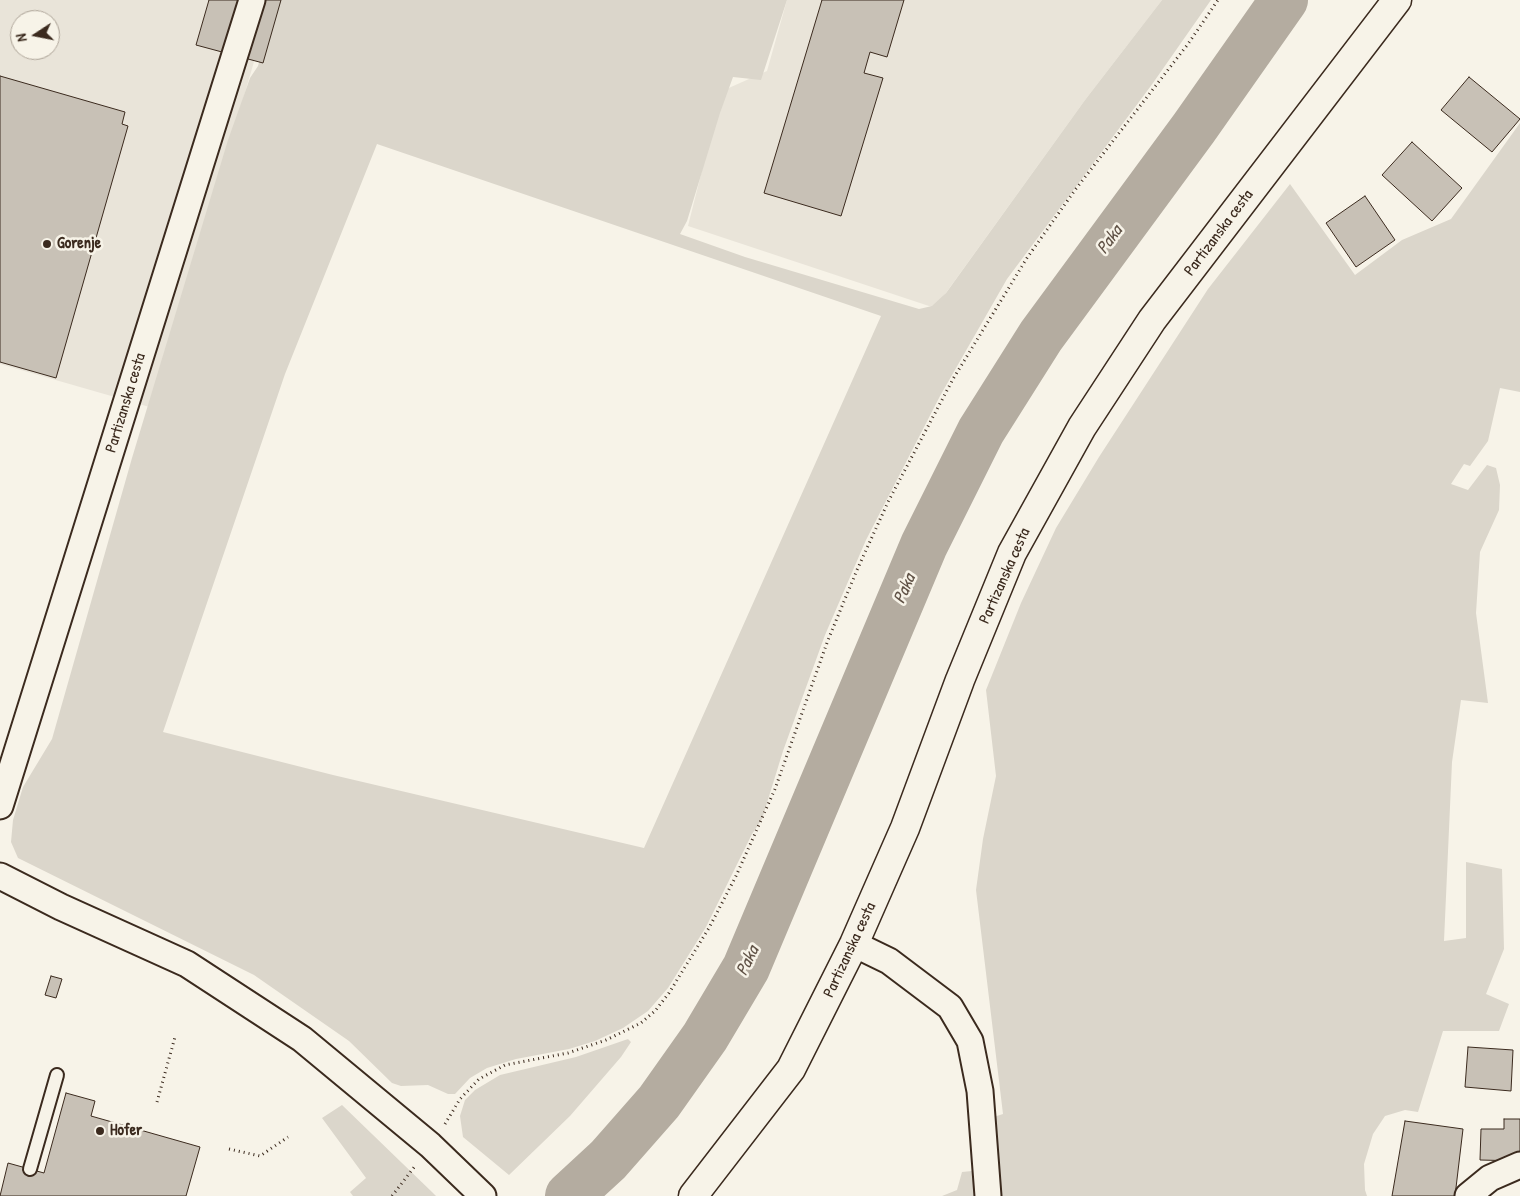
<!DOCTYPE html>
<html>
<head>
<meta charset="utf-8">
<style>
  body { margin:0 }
  #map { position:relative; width:1520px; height:1196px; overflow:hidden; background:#f7f3e8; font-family:"Patrick Hand",sans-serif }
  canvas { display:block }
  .north { position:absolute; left:10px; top:10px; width:50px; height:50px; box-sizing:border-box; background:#f7f3e8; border:1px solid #aca397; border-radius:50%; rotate:259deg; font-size:14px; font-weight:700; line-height:20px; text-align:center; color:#3b2a1e }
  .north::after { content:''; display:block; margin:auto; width:18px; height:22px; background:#3b2a1e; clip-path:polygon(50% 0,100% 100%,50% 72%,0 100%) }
</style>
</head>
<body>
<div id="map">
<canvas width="1520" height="1196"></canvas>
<div class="north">N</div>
</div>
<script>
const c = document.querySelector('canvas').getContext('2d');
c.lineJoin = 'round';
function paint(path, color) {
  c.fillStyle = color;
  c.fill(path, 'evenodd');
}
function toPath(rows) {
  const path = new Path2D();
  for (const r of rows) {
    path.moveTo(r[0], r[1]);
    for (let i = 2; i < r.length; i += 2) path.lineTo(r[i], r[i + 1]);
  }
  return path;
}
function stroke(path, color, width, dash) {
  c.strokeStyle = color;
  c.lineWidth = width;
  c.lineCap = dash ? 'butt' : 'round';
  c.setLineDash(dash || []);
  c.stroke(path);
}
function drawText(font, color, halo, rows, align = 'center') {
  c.font = font + ' "Patrick Hand",sans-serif';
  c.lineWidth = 5;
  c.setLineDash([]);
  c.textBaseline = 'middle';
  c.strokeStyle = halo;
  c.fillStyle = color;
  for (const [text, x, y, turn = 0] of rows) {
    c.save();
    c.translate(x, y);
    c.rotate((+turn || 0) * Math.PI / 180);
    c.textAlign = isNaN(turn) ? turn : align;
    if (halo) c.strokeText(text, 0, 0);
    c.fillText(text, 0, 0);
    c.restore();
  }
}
const built = toPath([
  [0,0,272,0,153,408,0,364],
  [20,20,50,20,50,50,20,50],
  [787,0,1162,0,1085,100,935,308,688,226,722,91,767,71]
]);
const green = toPath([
  [276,0,787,0,761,80,733,77,720,113,687,221,680,234,745,257,919,309,932,306,946,293,1085,100,1162,0,1211,0,1153,83,1007,279,940,396,866,540,825,635,783,751,762,819,752,834,706,927,668,988,648,1011,623,1028,595,1041,569,1049,516,1059,487,1068,470,1078,455,1094,448,1094,428,1085,401,1086,392,1083,349,1041,254,975,18,858,11,842,13,820,23,787,52,739,132,458,228,140,250,78,258,66],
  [377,144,881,316,644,848,333,775,163,732,285,374],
  [1520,123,1520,392,1500,388,1488,441,1470,466,1464,464,1451,484,1468,490,1487,465,1496,468,1500,485,1499,510,1480,552,1476,613,1488,703,1461,700,1452,762,1444,941,1466,938,1466,862,1502,869,1504,949,1486,994,1509,1004,1499,1031,1443,1031,1418,1112,1405,1110,1385,1116,1373,1134,1364,1164,1365,1190,1367,1196,990,1196,981,1121,1003,1114,976,890,983,839,996,776,986,690,1021,603,1056,528,1099,457,1208,289,1290,184,1355,275,1402,240,1451,219],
  [628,1039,631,1042,621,1057,570,1116,509,1175,463,1137,460,1116,465,1100,475,1090,500,1075,576,1057],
  [342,1105,432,1192,436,1196,353,1196,350,1192,366,1178,322,1118],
  [972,1171,975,1196,942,1196,957,1190,962,1172]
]);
const river = toPath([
  [569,1196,608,1160,659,1102,705,1037,746,968,924,545,981,431,1041,336,1194,128,1284,0]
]);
const building = toPath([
  [209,0,281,0,263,63,196,45,209,0],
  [822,0,904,0,887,57,870,52,864,73,883,78,841,216,764,193,822,0],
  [0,76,125,112,122,124,128,126,56,378,0,362,0,76],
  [1469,77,1520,119,1492,152,1441,110,1469,77],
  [1412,142,1462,188,1432,221,1382,175,1412,142],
  [1365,196,1395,240,1356,267,1326,223,1365,196],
  [51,976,62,979,56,998,45,995,51,976],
  [1468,1047,1513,1050,1511,1091,1465,1087,1468,1047],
  [66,1093,95,1101,91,1116,200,1147,186,1196,0,1196,8,1163,44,1173,66,1093],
  [1504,1119,1520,1119,1520,1161,1480,1160,1481,1129,1504,1129,1504,1119],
  [1405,1121,1463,1129,1455,1196,1392,1196,1405,1121]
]);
const path = toPath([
  [157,1102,175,1037],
  [445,1124,460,1099,479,1079,505,1065,568,1053,606,1040,641,1023,655,1011,669,993,709,928,736,876,775,789,828,640,857,570,888,502,953,379,1027,258,1075,190,1188,44,1218,0],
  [229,1149,260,1156,288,1137],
  [392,1196,415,1166]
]);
const lane = toPath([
  [30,1169,57,1075]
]);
const street = toPath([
  [0,806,252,0],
  [0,876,61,907,187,964,302,1039,430,1145,483,1196],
  [854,944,889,961,950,1007,970,1041,980,1091,988,1196],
  [1468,1196,1490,1178,1520,1165]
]);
const secondary = toPath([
  [693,1196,791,1069,854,944,905,828,960,680,1012,553,1082,427,1152,320,1397,0]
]);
const markers = [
  [47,244,5,"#3b2a1e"],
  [100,1131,5,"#3b2a1e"]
];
const streetNames = [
  ["Partizanska cesta",1219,233,-53],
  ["Partizanska cesta",126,403,-73],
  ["Partizanska cesta",1005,576,-66],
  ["Partizanska cesta",850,950,-65]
];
const poiNames = [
  ["Gorenje",57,244],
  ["Hofer",110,1131]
];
const waterNames = [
  ["Paka",1110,240,-54],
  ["Paka",905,589,-67],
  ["Paka",748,961,-64]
];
paint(built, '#e9e4d9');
paint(green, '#dbd6cb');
stroke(river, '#b4aca0', 48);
paint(building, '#c8c1b6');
stroke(building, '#3b2a1e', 1);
stroke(lane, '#3b2a1e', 16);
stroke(street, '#3b2a1e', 29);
stroke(secondary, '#3b2a1e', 31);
stroke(path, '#3b2a1e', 3, [1, 4]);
stroke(lane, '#f7f3e8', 12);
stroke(street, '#f7f3e8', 25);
stroke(secondary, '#f7f3e8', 28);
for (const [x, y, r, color] of markers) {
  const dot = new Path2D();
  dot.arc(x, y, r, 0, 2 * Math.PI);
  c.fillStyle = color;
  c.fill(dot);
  stroke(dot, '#f7f3e8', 2);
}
drawText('16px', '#3b2a1e', '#f7f3e8', streetNames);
drawText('bold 16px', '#3b2a1e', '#f7f3e8', poiNames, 'left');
drawText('italic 18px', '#5f5145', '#f7f3e8', waterNames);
</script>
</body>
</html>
